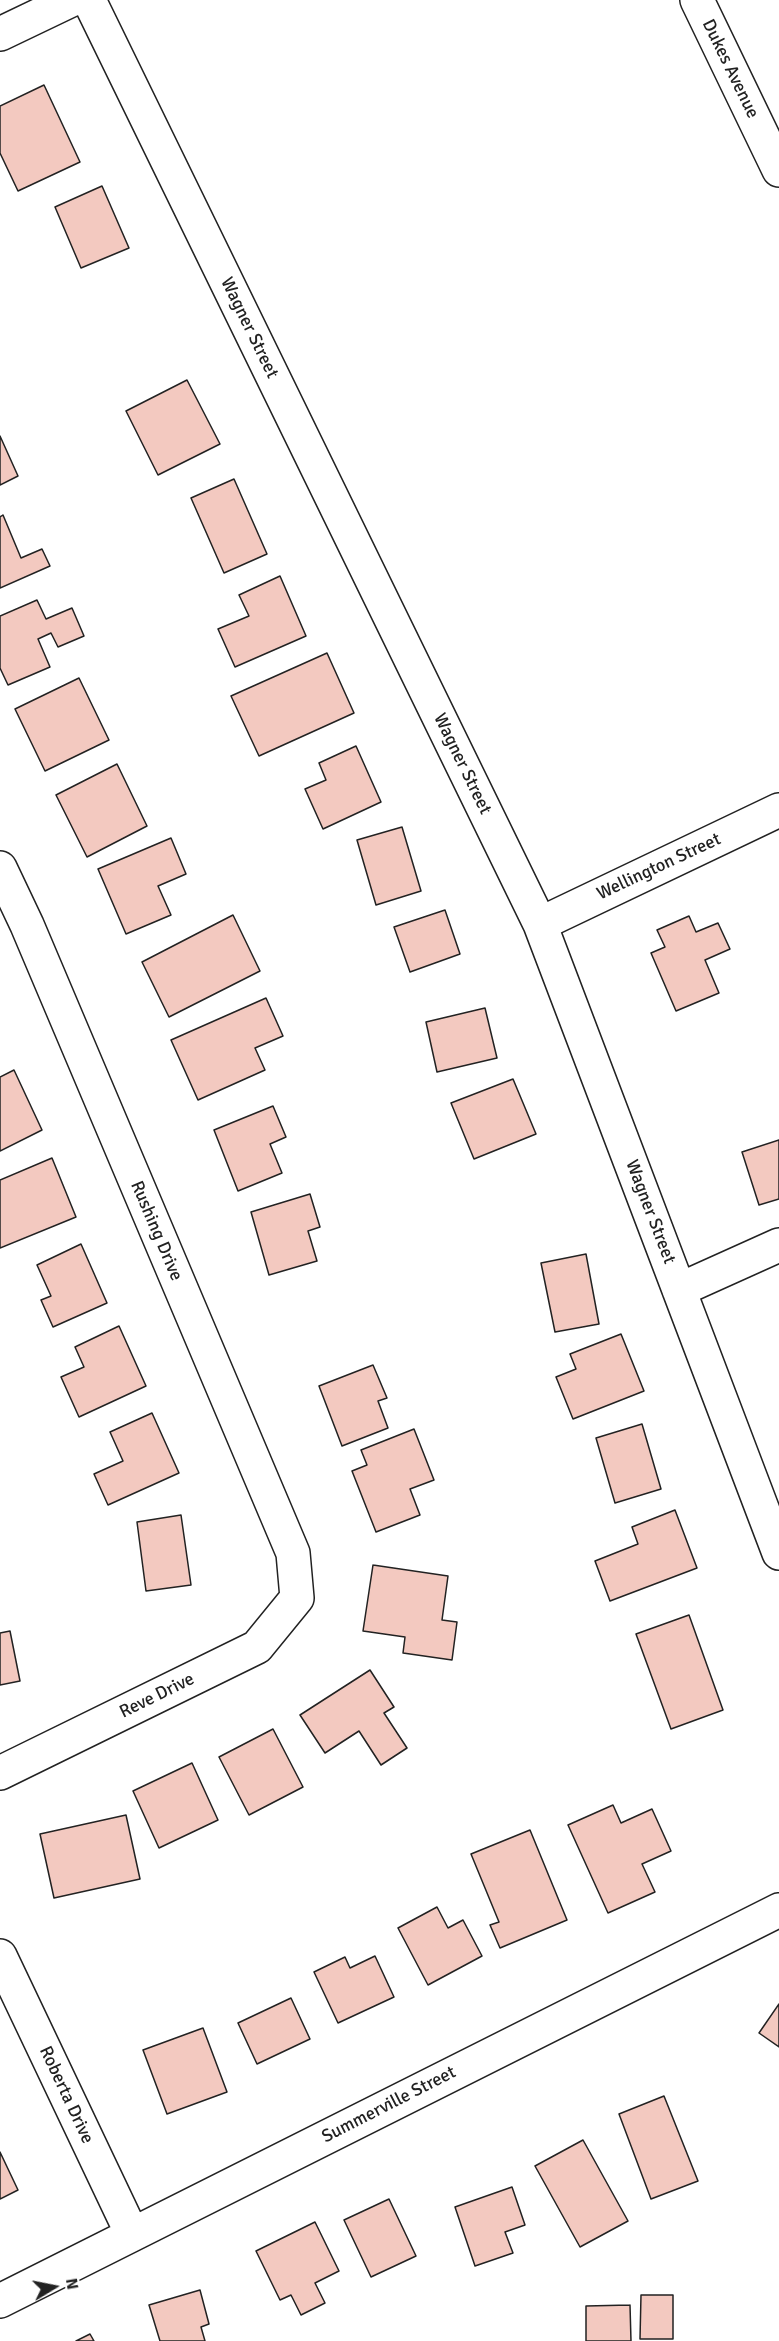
<!DOCTYPE html>
<html>
<head>
<meta charset="utf-8">
<style>
  body { margin:0 }
  #map { position:relative; width:779px; height:2341px; overflow:hidden; background:#fff; font-family:Signika,sans-serif }
  canvas { display:block }
  .north { position:absolute; left:24px; top:2257px; width:60px; height:60px; -webkit-text-stroke:4px #fff; paint-order:stroke; rotate:80deg; font-size:16px; font-weight:700; line-height:24px; text-align:center; color:#222 }
  .north::after { content:''; display:block; margin:auto; width:21px; height:27px; background:#222; clip-path:polygon(50% 0,100% 100%,50% 72%,0 100%) }
</style>
</head>
<body>
<div id="map">
<canvas width="779" height="2341"></canvas>
<div class="north">N</div>
</div>
<script>
const c = document.querySelector('canvas').getContext('2d');
c.lineJoin = 'round';
function paint(path, color) {
  c.fillStyle = color;
  c.fill(path, 'evenodd');
}
function toPath(rows) {
  const path = new Path2D();
  for (const r of rows) {
    path.moveTo(r[0], r[1]);
    for (let i = 2; i < r.length; i += 2) path.lineTo(r[i], r[i + 1]);
  }
  return path;
}
function stroke(path, color, width, dash) {
  c.strokeStyle = color;
  c.lineWidth = width;
  c.lineCap = dash ? 'butt' : 'round';
  c.setLineDash(dash || []);
  c.stroke(path);
}
function drawText(font, color, halo, rows, align = 'center') {
  c.font = font + ' Signika,sans-serif';
  c.lineWidth = 4.5;
  c.setLineDash([]);
  c.textBaseline = 'middle';
  c.strokeStyle = halo;
  c.fillStyle = color;
  for (const [text, x, y, turn = 0] of rows) {
    c.save();
    c.translate(x, y);
    c.rotate((+turn || 0) * Math.PI / 180);
    c.textAlign = isNaN(turn) ? turn : align;
    if (halo) c.strokeText(text, 0, 0);
    c.fillText(text, 0, 0);
    c.restore();
  }
}
const building = toPath([
  [44,85,80,162,18,191,0,153,0,106,44,85],
  [102,186,129,248,81,268,55,207,102,186],
  [187,380,220,444,158,475,126,411,187,380],
  [0,436,18,476,0,485,0,436],
  [234,479,267,554,224,573,191,498,234,479],
  [3,515,21,558,42,549,50,566,0,588,0,517,3,515],
  [280,576,306,636,235,667,218,629,249,616,239,595,280,576],
  [37,600,46,619,72,608,84,636,58,647,51,633,38,639,50,667,8,685,0,668,0,616,37,600],
  [327,653,354,713,259,756,231,696,327,653],
  [79,678,109,740,45,771,15,709,79,678],
  [356,746,381,802,323,829,305,789,326,780,319,763,356,746],
  [117,764,147,826,87,857,56,795,117,764],
  [402,827,421,891,376,905,357,840,402,827],
  [171,838,186,874,158,886,171,915,126,934,98,869,171,838],
  [445,910,460,954,410,972,394,927,445,910],
  [233,915,260,971,169,1017,142,962,233,915],
  [689,916,696,932,718,923,730,949,705,960,719,993,676,1011,651,953,665,947,657,930,689,916],
  [266,998,283,1036,255,1048,265,1070,198,1100,171,1040,266,998],
  [485,1008,497,1058,437,1072,426,1022,485,1008],
  [14,1070,42,1130,0,1151,0,1077,14,1070],
  [513,1079,536,1134,474,1159,451,1103,513,1079],
  [273,1106,286,1137,270,1144,282,1173,238,1191,214,1130,273,1106],
  [779,1140,779,1199,759,1205,742,1152,779,1140],
  [52,1158,76,1217,0,1248,0,1180,52,1158],
  [310,1194,320,1227,308,1231,317,1261,269,1275,251,1212,310,1194],
  [81,1244,107,1303,53,1327,41,1300,51,1296,37,1265,81,1244],
  [586,1254,599,1324,555,1332,541,1263,586,1254],
  [119,1326,146,1386,79,1417,61,1377,84,1367,75,1347,119,1326],
  [621,1334,644,1391,573,1419,556,1377,576,1369,570,1354,621,1334],
  [373,1365,387,1398,378,1401,388,1428,342,1446,319,1386,373,1365],
  [152,1413,179,1473,108,1505,94,1474,123,1461,110,1432,152,1413],
  [642,1424,661,1489,615,1503,596,1438,642,1424],
  [414,1429,434,1480,410,1489,420,1515,376,1532,352,1471,367,1465,361,1450,414,1429],
  [675,1510,697,1568,610,1601,595,1561,638,1544,632,1527,675,1510],
  [181,1515,191,1585,146,1591,137,1522,181,1515],
  [373,1565,448,1576,442,1620,457,1622,452,1660,403,1653,405,1637,363,1631,373,1565],
  [689,1615,723,1710,671,1729,636,1634,689,1615],
  [10,1631,20,1681,0,1685,0,1633,10,1631],
  [370,1670,394,1707,384,1713,407,1748,381,1765,359,1731,325,1753,300,1715,370,1670],
  [273,1729,303,1787,249,1815,219,1757,273,1729],
  [192,1763,218,1820,159,1848,133,1791,192,1763],
  [613,1805,621,1823,652,1809,671,1851,642,1864,655,1892,608,1913,568,1825,613,1805],
  [126,1815,140,1879,54,1898,40,1834,126,1815],
  [530,1830,567,1920,500,1948,490,1925,499,1922,471,1854,530,1830],
  [437,1907,448,1928,463,1920,482,1956,428,1985,398,1928,437,1907],
  [375,1956,394,1997,338,2023,314,1972,345,1957,350,1968,375,1956],
  [291,1998,310,2039,257,2064,238,2023,291,1998],
  [779,2004,779,2047,759,2033,779,2004],
  [203,2028,227,2092,167,2114,143,2050,203,2028],
  [664,2096,698,2181,651,2199,619,2114,664,2096],
  [583,2140,628,2221,580,2247,535,2166,583,2140],
  [0,2152,18,2190,0,2199,0,2152],
  [512,2187,525,2225,505,2232,513,2253,475,2266,455,2207,512,2187],
  [389,2199,416,2256,371,2277,344,2220,389,2199],
  [315,2222,339,2271,315,2283,325,2303,301,2315,291,2295,280,2300,256,2251,315,2222],
  [200,2290,209,2324,201,2327,205,2341,160,2341,149,2305,200,2290],
  [641,2295,673,2295,673,2339,640,2339,641,2295],
  [630,2305,631,2341,586,2341,586,2306,630,2305],
  [90,2334,94,2341,76,2341,90,2334]
]);
const minor = toPath([
  [89,0,540,924,779,1553],
  [697,0,779,170],
  [0,34,71,0],
  [0,868,27,925,293,1553,297,1598,257,1647,0,1773],
  [540,924,779,810],
  [679,1290,779,1245],
  [0,1956,132,2234],
  [0,2301,779,1910]
]);
const streetNames = [
  ["Dukes Avenue",730,69,64],
  ["Wagner Street",249,328,64],
  ["Wagner Street",462,764,64],
  ["Wellington Street",659,867,-25],
  ["Wagner Street",650,1212,69],
  ["Rushing Drive",156,1231,67],
  ["Reve Drive",157,1696,-26],
  ["Roberta Drive",66,2095,65],
  ["Summerville Street",389,2105,-27]
];
paint(building, '#f3c9c0');
stroke(building, '#222', 1.5);
stroke(minor, '#222', 36);
stroke(minor, '#fff', 33);
drawText('18px', '#222', '#fff', streetNames);
</script>
</body>
</html>
